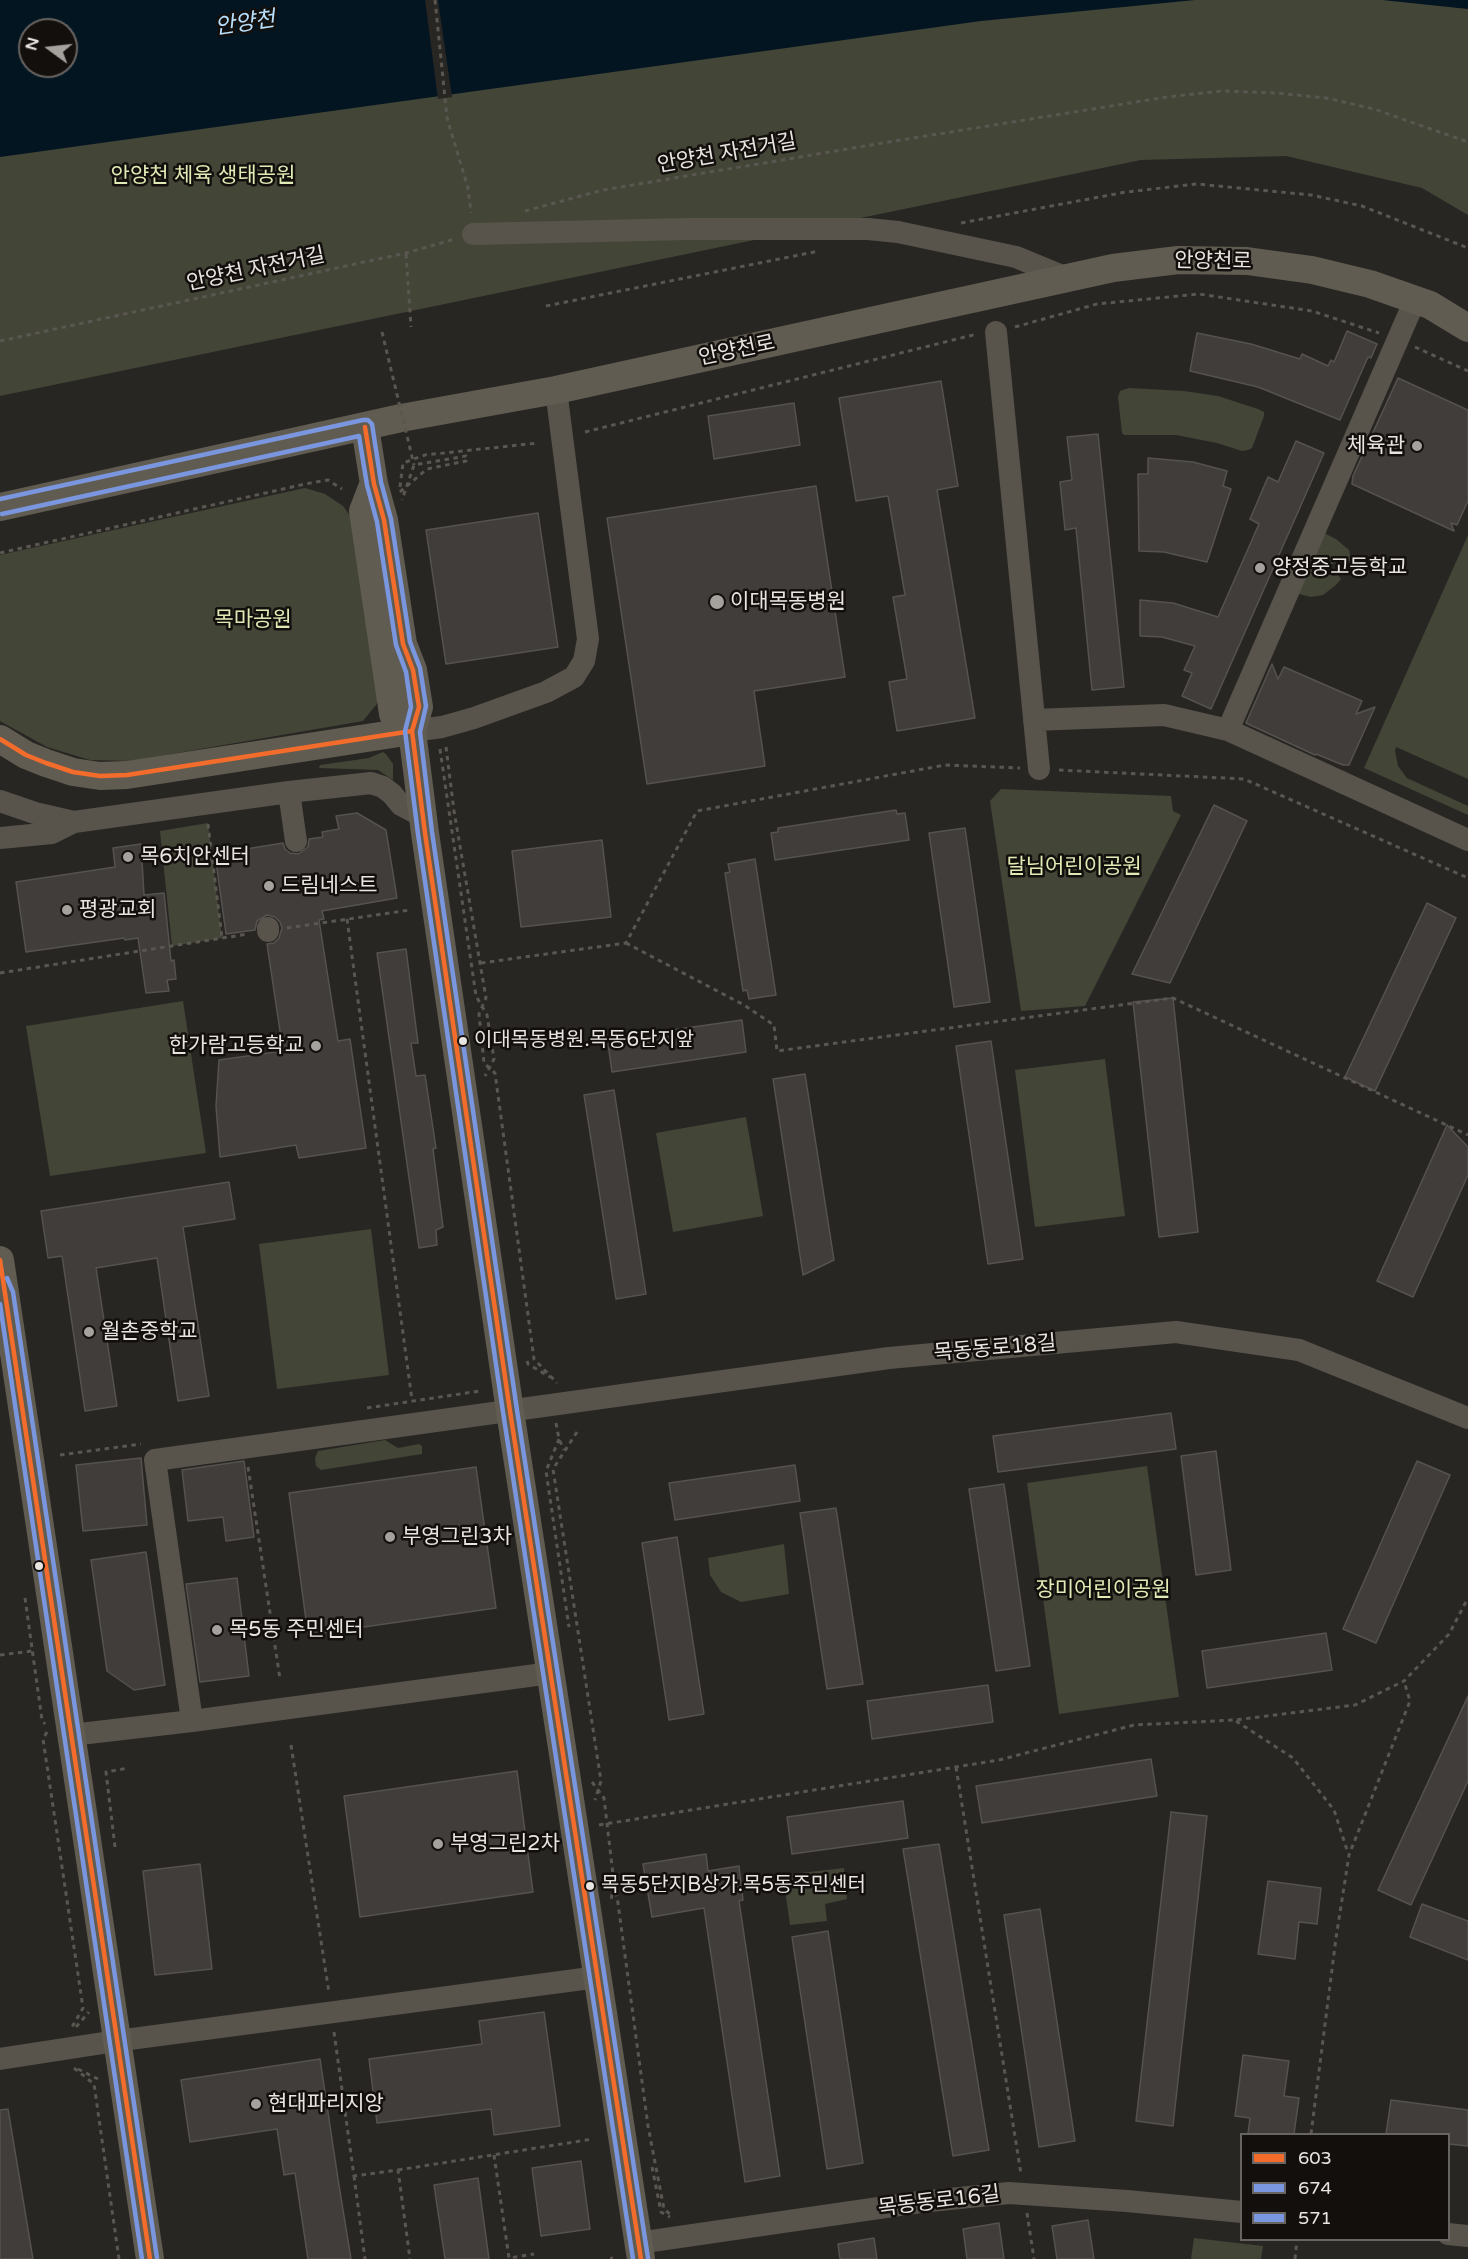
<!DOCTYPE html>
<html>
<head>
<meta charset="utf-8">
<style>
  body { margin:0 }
  #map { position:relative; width:1468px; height:2259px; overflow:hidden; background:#282623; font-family:"Varela Round",sans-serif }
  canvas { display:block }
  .legend { position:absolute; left:1240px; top:2133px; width:210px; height:108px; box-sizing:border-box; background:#120f0d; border:2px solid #686461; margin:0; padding:8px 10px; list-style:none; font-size:18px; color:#e8e4e0 }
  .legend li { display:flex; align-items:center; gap:12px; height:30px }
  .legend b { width:30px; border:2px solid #686461 }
  .north { position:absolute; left:18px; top:18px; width:60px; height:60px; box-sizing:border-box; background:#120f0d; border:2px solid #686461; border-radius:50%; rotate:285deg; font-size:16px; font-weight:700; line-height:24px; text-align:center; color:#e8e4e0 }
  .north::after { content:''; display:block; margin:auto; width:21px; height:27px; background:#a5a29e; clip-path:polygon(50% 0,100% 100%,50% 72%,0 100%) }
</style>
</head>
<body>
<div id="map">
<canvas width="1468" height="2259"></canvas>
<ul class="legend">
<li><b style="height:8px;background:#f36c2b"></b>603</li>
<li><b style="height:8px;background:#7a96df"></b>674</li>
<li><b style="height:8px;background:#7a96df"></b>571</li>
</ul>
<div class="north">N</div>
</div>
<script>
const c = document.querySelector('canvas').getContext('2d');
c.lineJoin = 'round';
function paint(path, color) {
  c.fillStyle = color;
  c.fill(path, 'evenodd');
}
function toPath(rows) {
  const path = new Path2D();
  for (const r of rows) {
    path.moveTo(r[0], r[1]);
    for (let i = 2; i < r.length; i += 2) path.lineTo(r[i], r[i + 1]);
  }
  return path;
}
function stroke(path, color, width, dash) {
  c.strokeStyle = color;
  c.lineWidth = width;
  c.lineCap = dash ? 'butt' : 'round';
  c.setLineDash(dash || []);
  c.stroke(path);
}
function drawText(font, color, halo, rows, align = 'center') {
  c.font = font + ' "Varela Round","Noto Sans KR",sans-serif';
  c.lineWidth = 5;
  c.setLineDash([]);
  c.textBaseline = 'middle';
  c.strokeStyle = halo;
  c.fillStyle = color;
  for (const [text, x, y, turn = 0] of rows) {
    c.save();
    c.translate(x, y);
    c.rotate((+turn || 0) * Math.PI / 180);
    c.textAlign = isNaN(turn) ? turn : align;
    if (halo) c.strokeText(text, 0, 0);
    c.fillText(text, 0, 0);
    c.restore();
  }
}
const green = toPath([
  [0,0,1468,0,1468,215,1422,188,1286,156,1141,160,0,396],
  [30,30,66,30,66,66,30,66],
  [1129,388,1184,391,1218,396,1258,409,1264,412,1264,416,1252,448,1248,450,1242,451,1217,443,1176,435,1124,435,1122,433,1118,397,1120,391],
  [305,488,325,494,343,506,359,528,384,689,376,705,363,721,131,761,90,760,47,747,0,721,0,555],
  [1322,532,1336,539,1349,550,1351,560,1344,565,1338,563,1331,564,1329,572,1333,576,1338,575,1341,579,1336,585,1323,595,1311,597,1295,593],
  [1468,535,1468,779,1396,747,1395,751,1398,766,1407,778,1468,806,1468,815,1364,768],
  [383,752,386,754,393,764,393,780,378,770,319,768,320,765,369,758],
  [1001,789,1171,796,1173,811,1181,815,1085,1006,1021,1011,990,801],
  [208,823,222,938,172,946,160,831],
  [183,1001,206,1153,50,1176,26,1026],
  [1105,1059,1125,1216,1035,1227,1015,1070],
  [746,1117,763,1216,673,1232,656,1133],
  [371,1229,389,1375,277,1389,259,1244],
  [385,1440,398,1448,419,1444,422,1446,422,1454,321,1470,316,1466,315,1458,318,1451],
  [1147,1466,1179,1697,1059,1714,1027,1483],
  [784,1544,789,1594,741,1602,721,1592,710,1575,708,1558],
  [844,1868,847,1899,825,1904,827,1921,790,1925,783,1875],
  [1194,2238,1263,2246,1261,2259,1191,2259]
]);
const water = toPath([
  [0,0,1195,0,981,21,0,157],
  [30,30,66,30,66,66,30,66],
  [1382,0,1468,0,1468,9]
]);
const pier = toPath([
  [425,0,438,0,452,97,438,99]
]);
const building = toPath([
  [1347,331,1377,344,1371,358,1368,357,1340,420,1258,387,1190,371,1197,333,1251,344,1300,359,1302,354,1328,366,1331,360,1334,362,1347,331],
  [1398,378,1468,410,1468,501,1457,525,1451,523,1454,531,1352,484,1353,476,1398,378],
  [941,381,958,486,937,490,975,718,897,731,889,682,907,679,893,597,905,595,888,496,856,501,839,398,941,381],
  [794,403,800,445,714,459,708,416,794,403],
  [1098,434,1124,687,1092,690,1076,528,1065,530,1060,482,1072,480,1067,437,1098,434],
  [1296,441,1324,453,1211,709,1182,696,1192,673,1184,670,1195,646,1162,637,1140,636,1140,600,1173,603,1218,617,1259,524,1250,519,1268,477,1278,482,1296,441],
  [1148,458,1193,462,1227,471,1223,486,1231,489,1207,562,1164,552,1139,551,1138,474,1148,474,1148,458],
  [816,486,845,677,754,691,765,766,647,784,607,518,816,486],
  [538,513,558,647,446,664,426,530,538,513],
  [1272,664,1278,679,1284,667,1362,701,1356,714,1375,707,1349,765,1343,765,1316,754,1315,755,1246,723,1272,664],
  [1214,805,1247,821,1170,983,1132,974,1214,805],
  [896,810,897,814,905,813,909,840,775,860,771,833,778,832,778,828,896,810],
  [357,813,386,830,397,898,322,911,324,919,319,920,338,1041,350,1039,366,1148,299,1158,296,1145,220,1157,216,1106,219,1060,283,1051,267,944,274,943,279,938,282,928,280,922,275,917,267,915,257,921,255,930,226,934,215,854,283,843,285,849,290,853,298,854,308,847,309,839,323,837,322,832,339,829,336,816,357,813],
  [965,828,990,1002,954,1007,929,833,965,828],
  [602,840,611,917,521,927,512,851,602,840],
  [141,844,144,895,164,893,171,961,174,960,176,979,167,980,169,991,146,993,138,938,125,940,124,938,26,952,16,882,115,867,113,848,141,844],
  [755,859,776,995,749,999,747,990,743,991,725,873,730,872,728,864,755,859],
  [1427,903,1456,918,1375,1091,1345,1077,1427,903],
  [406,949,418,1043,411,1043,416,1076,425,1075,436,1148,433,1149,443,1227,436,1230,437,1245,419,1248,377,953,406,949],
  [1173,998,1198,1232,1159,1237,1133,1002,1173,998],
  [742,1020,746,1052,612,1072,608,1044,617,1043,616,1038,742,1020],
  [991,1041,1023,1259,988,1264,956,1046,991,1041],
  [805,1074,834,1260,803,1275,773,1079,805,1074],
  [614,1090,646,1294,616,1299,584,1095,614,1090],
  [1447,1125,1468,1147,1468,1175,1413,1297,1377,1281,1447,1125],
  [229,1182,235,1219,183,1227,209,1396,178,1401,157,1258,96,1268,117,1406,85,1411,62,1256,48,1258,41,1211,229,1182],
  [1171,1413,1176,1449,998,1472,993,1436,1171,1413],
  [1216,1451,1231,1570,1196,1575,1181,1456,1216,1451],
  [141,1458,147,1525,83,1531,76,1465,141,1458],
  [244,1461,254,1537,226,1541,223,1517,188,1521,182,1470,244,1461],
  [1417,1461,1450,1475,1376,1643,1343,1629,1417,1461],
  [795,1465,800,1501,675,1520,669,1483,795,1465],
  [476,1467,496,1608,308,1635,289,1493,476,1467],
  [1004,1484,1030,1666,996,1671,969,1489,1004,1484],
  [836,1508,863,1684,827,1689,800,1513,836,1508],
  [677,1537,704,1714,669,1720,642,1543,677,1537],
  [146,1552,165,1685,134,1690,107,1671,91,1560,146,1552],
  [237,1578,249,1676,200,1682,186,1584,237,1578],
  [1326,1633,1332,1670,1207,1688,1202,1651,1326,1633],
  [988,1685,993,1722,872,1739,867,1701,988,1685],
  [1468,1696,1468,1781,1411,1905,1378,1890,1468,1696],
  [1151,1759,1157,1796,982,1823,976,1786,1151,1759],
  [517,1771,533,1892,360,1917,344,1796,517,1771],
  [903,1801,908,1838,792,1854,787,1817,903,1801],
  [1171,1812,1207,1816,1173,2126,1136,2121,1171,1812],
  [939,1844,989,2150,953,2156,903,1849,939,1844],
  [706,1854,708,1871,739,1866,743,1900,739,1901,780,2176,745,2182,704,1908,652,1917,643,1864,706,1854],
  [200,1864,212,1969,155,1975,143,1871,200,1864],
  [1268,1881,1321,1888,1317,1924,1299,1922,1295,1959,1258,1954,1268,1881],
  [1422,1904,1468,1921,1468,1960,1410,1937,1422,1904],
  [1040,1909,1075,2141,1039,2147,1004,1915,1040,1909],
  [828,1931,863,2163,827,2169,792,1937,828,1931],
  [544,2012,560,2126,494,2135,491,2109,377,2123,369,2059,482,2044,479,2021,544,2012],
  [1243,2055,1289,2061,1284,2096,1299,2098,1294,2134,1248,2134,1250,2118,1235,2116,1243,2055],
  [320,2059,338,2179,351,2259,308,2259,295,2173,284,2175,277,2129,190,2142,181,2080,320,2059],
  [1391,2100,1468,2110,1468,2146,1449,2144,1449,2134,1386,2134,1391,2100],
  [8,2109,33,2259,0,2259,0,2110,8,2109],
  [581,2161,590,2229,541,2236,532,2168,581,2161],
  [478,2178,489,2259,445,2259,434,2185,478,2178],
  [1088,2220,1094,2259,1057,2259,1052,2226,1088,2220],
  [999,2223,1004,2259,967,2259,963,2229,999,2223],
  [874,2238,877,2259,840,2259,838,2244,874,2238]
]);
const path = toPath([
  [435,0,447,118,468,188,471,213],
  [525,211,603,190,895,141,1167,97,1222,91,1276,93,1326,98,1374,109,1468,142],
  [961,223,1126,192,1197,184,1311,195,1362,206,1468,248],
  [406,254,411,327],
  [546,306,819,251],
  [1015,327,1097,304,1199,294,1312,311,1379,333],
  [0,341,406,253,455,239],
  [1415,347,1468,371],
  [585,432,977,334],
  [400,487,403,463,425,455,538,443],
  [400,492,401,491,427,469,466,461,468,458,466,456,414,465,402,500],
  [0,553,305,484,328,480,342,489],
  [446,747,454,811,486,998,479,1014,484,1063,495,1073,534,1359,557,1383],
  [440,749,476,996,487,1015,494,1059,485,1076],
  [1059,770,1244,779,1468,878],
  [208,824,222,938],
  [347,919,412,1400],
  [287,928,410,910],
  [626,943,744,1005,774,1025,777,1051,1173,998,1468,1135],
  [481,963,626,943,697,811,945,765,1020,768],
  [0,973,248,934],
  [527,1361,528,1364,550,1377],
  [367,1408,480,1391],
  [556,1423,559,1439,564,1450],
  [577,1432,553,1469,601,1781,595,1800],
  [559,1439,546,1471,569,1627],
  [60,1455,141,1444],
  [248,1467,280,1679],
  [25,1598,42,1720,45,1724],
  [0,1655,32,1651],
  [1236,1721,1293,1758,1334,1810,1348,1853],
  [47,1732,43,1739,83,2008,72,2027],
  [291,1745,329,1993],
  [956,1767,1021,2174],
  [592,1782,604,1798,614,1883,611,1900],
  [599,1825,999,1760,1134,1725,1235,1720,1355,1705,1404,1681,1449,1634,1468,1598],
  [115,1847,106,1772,128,1768],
  [608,1886,617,1896,648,2126,664,2209,673,2217],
  [76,2027,89,2012],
  [334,2032,354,2176,398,2170,410,2259],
  [74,2068,94,2084,119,2259],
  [78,2069,98,2079],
  [1311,2134,1336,1938,1349,1855,1410,1701,1404,1681],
  [494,2155,509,2258,534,2254],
  [652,2167,661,2212,670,2217],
  [398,2170,593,2139],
  [354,2176,365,2259],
  [1027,2213,1034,2259],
  [611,2257,612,2259],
  [1295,2259,1297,2240]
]);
const minor = toPath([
  [473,234,687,229,868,229,898,232,1016,257,1067,278],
  [996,332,1039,769],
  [1034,720,1164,715,1228,730,1468,840],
  [1228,730,1415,300],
  [412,731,442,727,474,718,546,692,574,677,584,661,588,639,556,390],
  [289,792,296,841],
  [0,801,35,813,74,822],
  [0,838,52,833,74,822,289,792,371,783,383,787,392,794,401,805,422,816],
  [268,928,268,931],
  [192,1721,155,1460,889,1358,1176,1332,1299,1350,1468,1418],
  [71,1735,192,1721,551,1673],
  [0,2059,116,2041,598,1977],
  [1448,2234,1468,2236],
  [638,2243,920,2202,1009,2193,1127,2201,1242,2212]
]);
const major = toPath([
  [365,427,374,484,384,520,403,644,413,670,419,707,412,731,425,833,510,1411,641,2259],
  [373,485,363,511,393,714,412,731],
  [0,507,401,418,556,390,1113,268,1178,260,1247,261,1312,270,1370,284,1430,305,1468,328],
  [0,739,26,755,46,763,73,772,100,776,127,775,412,731],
  [0,1260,150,2259]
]);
const pathBridge = toPath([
  [382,332,414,465]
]);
const bus1 = toPath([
  [365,427,374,484,384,520,403,644,413,670,419,707,412,731,425,833,510,1411,641,2259],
  [0,739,26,755,46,763,73,772,100,776,127,775,412,731],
  [0,1260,150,2259]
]);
const bus2 = toPath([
  [2,514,359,436,367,485,377,522,396,645,406,672,411,707,405,731,418,834,503,1412,633,2259],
  [0,1304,142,2259]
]);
const bus3 = toPath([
  [0,499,363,420,368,420,372,424,381,482,391,519,410,642,420,668,426,706,420,732,432,832,517,1410,648,2258],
  [7,1278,13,1292,157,2258]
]);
const markers = [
  [1417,446,6,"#a5a29e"],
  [1260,568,6,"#a5a29e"],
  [717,602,8,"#a5a29e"],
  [128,857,6,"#a5a29e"],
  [269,886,6,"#a5a29e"],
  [67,910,6,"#a5a29e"],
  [463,1041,5,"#e8e4e0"],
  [316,1046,6,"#a5a29e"],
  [89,1332,6,"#a5a29e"],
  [390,1537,6,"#a5a29e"],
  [39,1566,5,"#e8e4e0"],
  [217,1630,6,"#a5a29e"],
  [438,1844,6,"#a5a29e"],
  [590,1886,5,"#e8e4e0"],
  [256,2104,6,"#a5a29e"]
];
const busNames = [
  ["이대목동병원.목동6단지앞",474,1041],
  ["목동5단지B상가.목5동주민센터",601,1886]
];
const streetNames = [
  ["안양천 자전거길",727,154,-10],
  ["안양천로",1213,262,1],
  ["안양천 자전거길",256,270,-12],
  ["안양천로",737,351,-12],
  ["목동동로18길",995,1349,-5],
  ["목동동로16길",939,2202,-7]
];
const parkNames = [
  ["안양천 체육 생태공원",203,176],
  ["목마공원",253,620],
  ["달님어린이공원",1074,867],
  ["장미어린이공원",1103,1590]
];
const poiNames = [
  ["체육관",1405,446,"right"],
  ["양정중고등학교",1272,568],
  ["이대목동병원",730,602],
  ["목6치안센터",140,857],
  ["드림네스트",281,886],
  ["평광교회",79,910],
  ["한가람고등학교",304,1046,"right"],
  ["월촌중학교",101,1332],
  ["부영그린3차",402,1537],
  ["목5동 주민센터",229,1630],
  ["부영그린2차",450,1844],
  ["현대파리지앙",268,2104]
];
const waterNames = [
  ["안양천",245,24,-8]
];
paint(green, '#434537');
paint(water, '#041522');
paint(pier, '#282623');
paint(building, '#403d3b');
stroke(building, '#555250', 1.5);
stroke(path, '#5a5650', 3, [4.5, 4.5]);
stroke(minor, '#58544b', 22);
stroke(major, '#615c51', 28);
stroke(pathBridge, '#5a5650', 3, [4.5, 4.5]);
stroke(bus1, '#f36c2b', 4.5);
stroke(bus2, '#7a96df', 4.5);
stroke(bus3, '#7a96df', 4.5);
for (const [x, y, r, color] of markers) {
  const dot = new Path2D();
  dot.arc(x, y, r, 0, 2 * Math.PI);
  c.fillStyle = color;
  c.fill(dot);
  stroke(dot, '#120f0d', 2);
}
drawText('20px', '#e8e4e0', '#120f0d', busNames, 'left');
drawText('21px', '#e8e4e0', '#120f0d', streetNames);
drawText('21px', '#dfeab4', '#120f0d', parkNames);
drawText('21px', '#e8e4e0', '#120f0d', poiNames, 'left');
drawText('italic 22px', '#b8e0fd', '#120f0d', waterNames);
</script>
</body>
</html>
